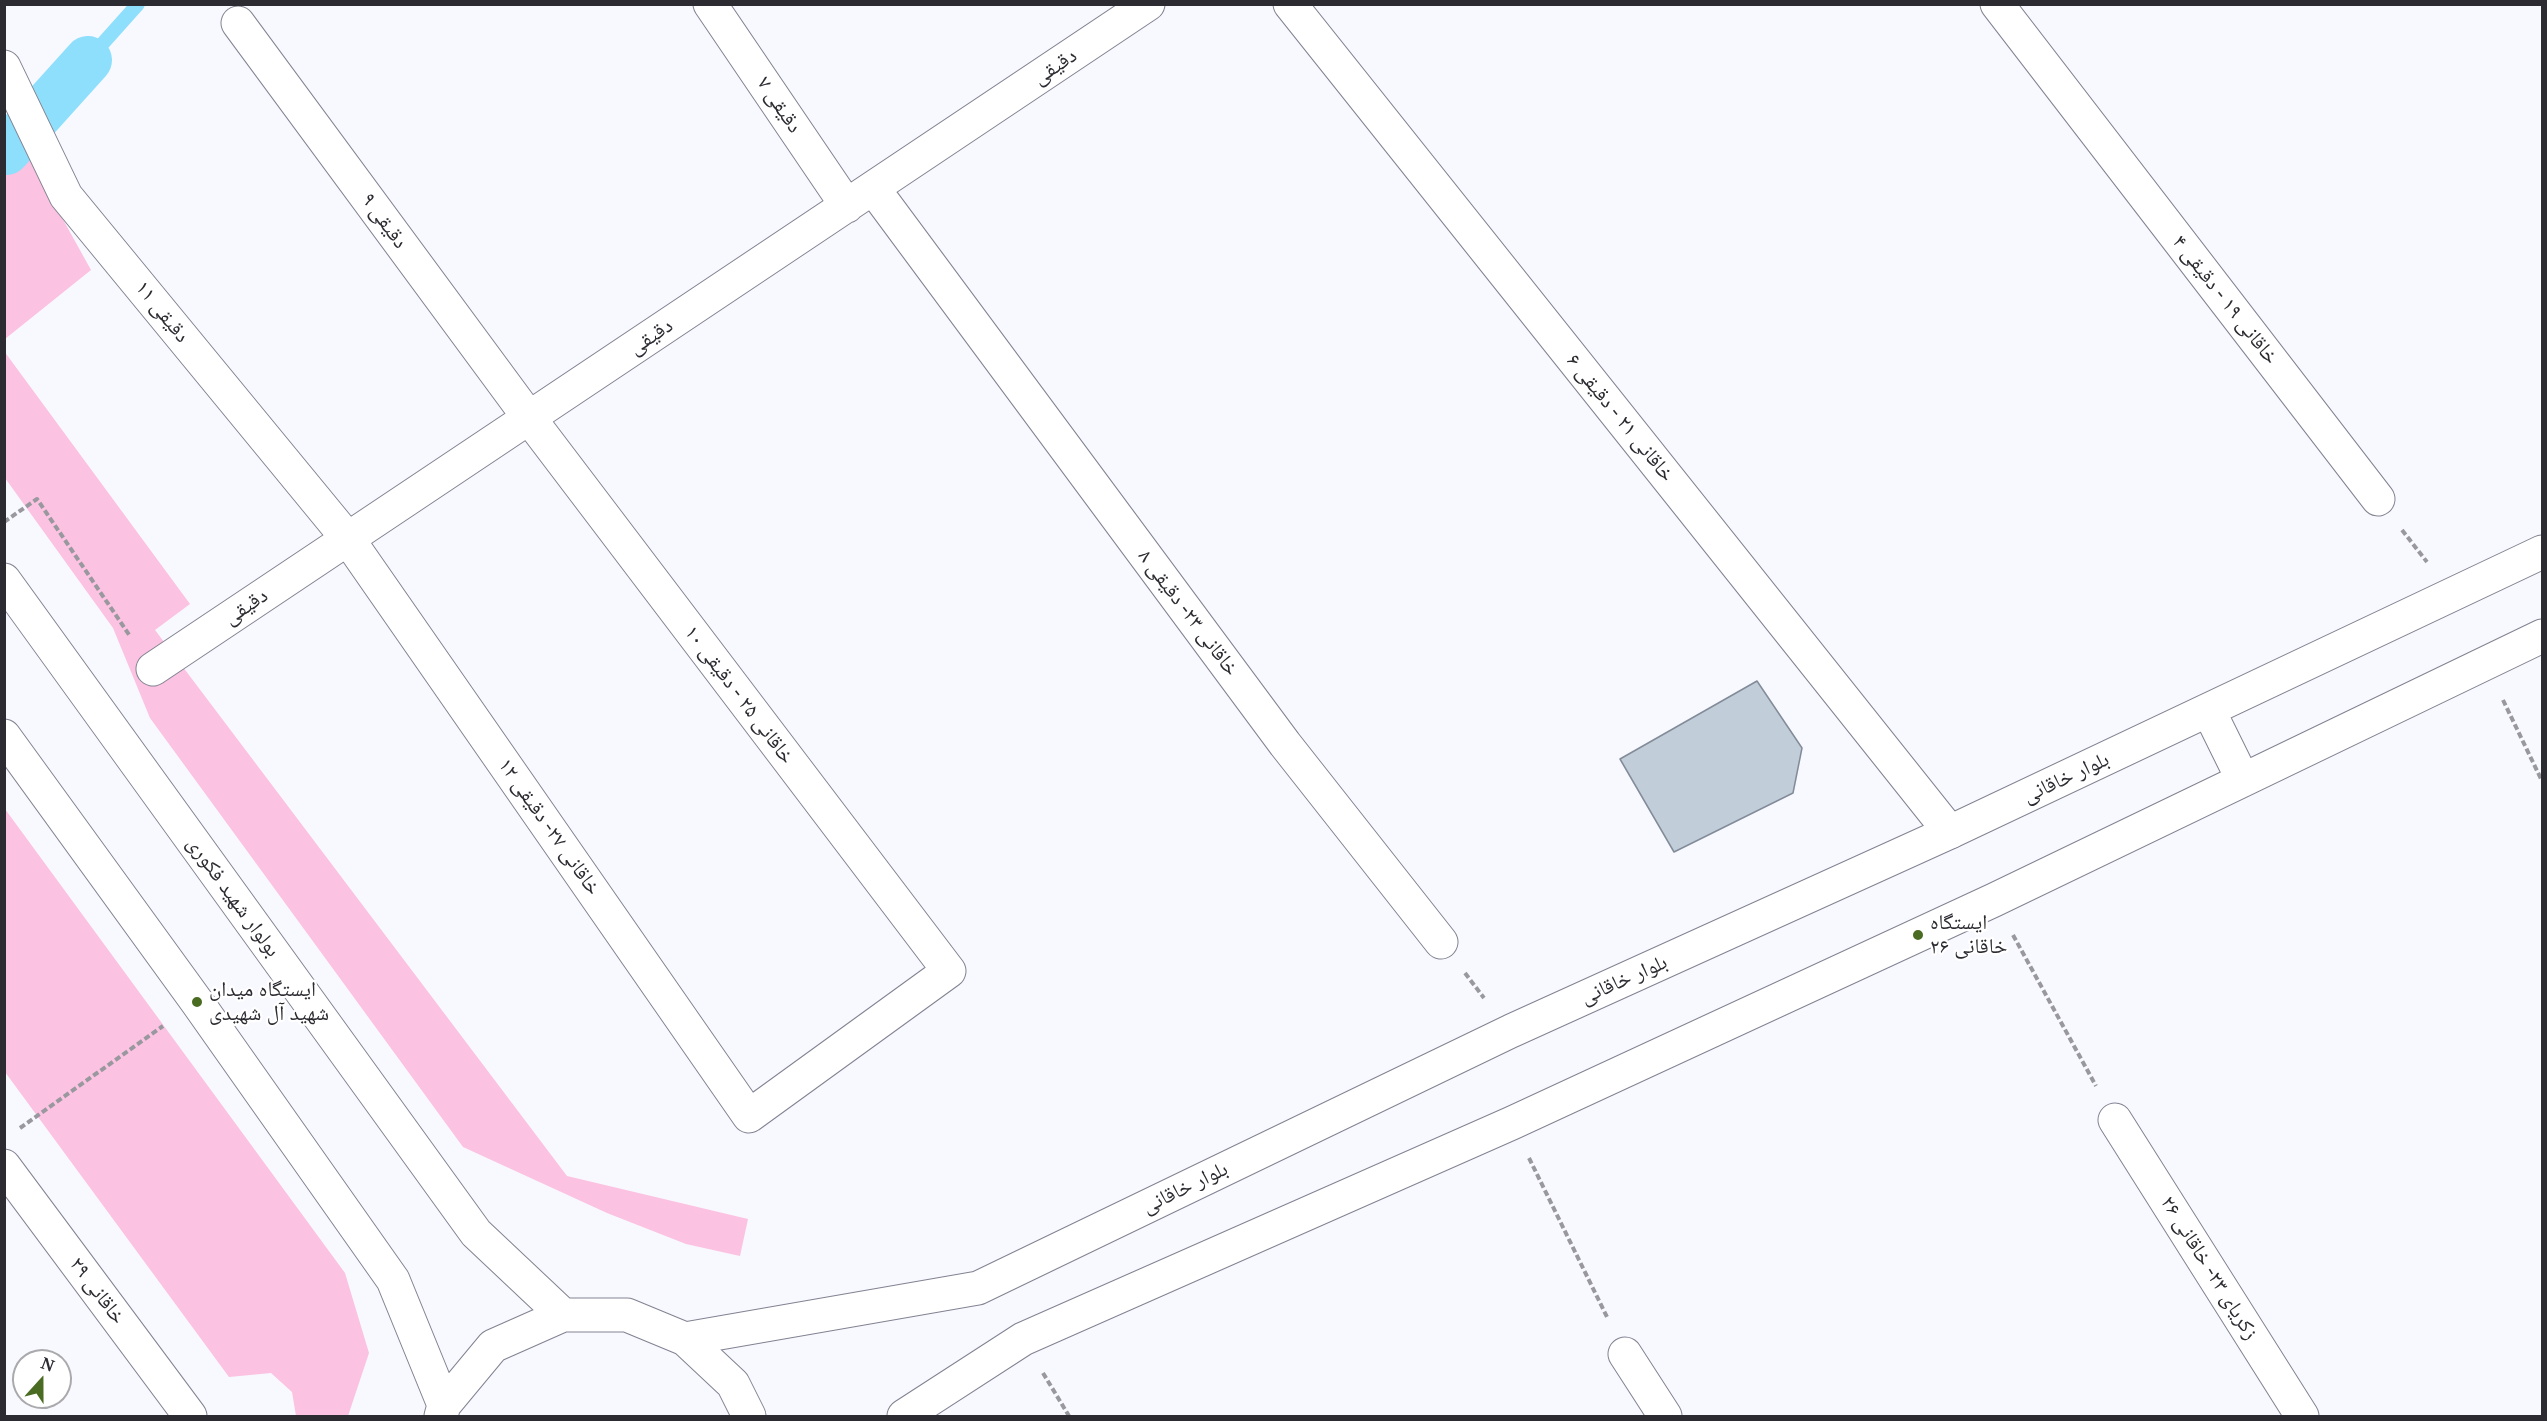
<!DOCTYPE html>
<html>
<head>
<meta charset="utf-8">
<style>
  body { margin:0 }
  #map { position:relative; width:2547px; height:1421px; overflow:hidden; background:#f8f8ff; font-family:"Noto Serif",serif }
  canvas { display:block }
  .frame { position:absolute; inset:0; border:6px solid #2b2b31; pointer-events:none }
  .north { position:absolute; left:12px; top:1349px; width:60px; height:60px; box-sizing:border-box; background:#fff; border:2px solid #aaaaad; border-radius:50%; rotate:21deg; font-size:16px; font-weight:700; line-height:24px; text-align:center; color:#2b2b31 }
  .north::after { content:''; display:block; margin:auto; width:21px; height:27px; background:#4a6b22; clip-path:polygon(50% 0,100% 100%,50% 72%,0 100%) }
</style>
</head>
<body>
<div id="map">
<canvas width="2547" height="1421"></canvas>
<div class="frame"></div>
<div class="north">N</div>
</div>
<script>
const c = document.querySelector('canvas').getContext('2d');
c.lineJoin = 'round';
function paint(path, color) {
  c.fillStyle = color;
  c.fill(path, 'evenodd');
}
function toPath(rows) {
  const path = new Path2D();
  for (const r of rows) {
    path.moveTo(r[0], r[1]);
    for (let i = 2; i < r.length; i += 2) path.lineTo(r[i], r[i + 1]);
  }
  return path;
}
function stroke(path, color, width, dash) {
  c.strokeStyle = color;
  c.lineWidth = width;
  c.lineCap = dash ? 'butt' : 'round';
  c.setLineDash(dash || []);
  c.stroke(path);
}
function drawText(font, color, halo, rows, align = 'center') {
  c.font = font + ' "Noto Serif","Noto Naskh Arabic",serif';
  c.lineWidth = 4.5;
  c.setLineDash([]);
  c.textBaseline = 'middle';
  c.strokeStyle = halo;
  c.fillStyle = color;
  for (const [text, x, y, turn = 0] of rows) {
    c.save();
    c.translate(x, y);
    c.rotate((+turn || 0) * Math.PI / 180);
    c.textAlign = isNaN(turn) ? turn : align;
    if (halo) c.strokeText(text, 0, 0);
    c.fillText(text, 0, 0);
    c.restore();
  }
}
const green = toPath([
  [4,110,9,122,91,270,5,339],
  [4,351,190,604,155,630,567,1176,748,1219,740,1256,686,1244,607,1213,463,1147,150,718,113,628,5,478],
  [5,809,345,1273,369,1353,348,1416,296,1416,292,1392,271,1373,229,1377,5,1072]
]);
const stream = toPath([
  [88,60,138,4],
  [4,155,6,151]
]);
const canal = toPath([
  [6,151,88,60]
]);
const building = toPath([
  [1757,681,1802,748,1793,793,1674,852,1620,759,1757,681]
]);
const path = toPath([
  [4,522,37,499,130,636],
  [2402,530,2427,562],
  [2503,700,2542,781],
  [2013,935,2096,1086],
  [1465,973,1484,998],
  [20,1128,163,1026],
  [1529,1158,1608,1319],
  [1043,1373,1069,1416]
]);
const minor = toPath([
  [710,4,847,206],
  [1290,4,1950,832],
  [1997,4,2378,499],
  [4,67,66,196,348,539,749,1116,949,971,530,419,238,23],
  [873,188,1285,744,1441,942],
  [153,669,1148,4],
  [2115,1120,2302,1416],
  [4,1166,190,1416],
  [1625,1354,1665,1416]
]);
const tertiary = toPath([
  [2209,711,2243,780],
  [685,1339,978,1288,1511,1031,1950,832,2542,552],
  [904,1416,1023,1339,1512,1123,1994,900,2542,636]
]);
const secondary = toPath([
  [4,580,476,1233,563,1315],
  [4,736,197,1002,393,1280,444,1405],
  [441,1416,444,1405,493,1346,563,1315,627,1315,685,1339,733,1384,749,1416]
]);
const markers = [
  [1918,935,6,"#4a6b22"],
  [197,1002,6,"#4a6b22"]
];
const streetNames = [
  ["دقیقی",1055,67,-34],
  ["دقیقی ۷",779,105,56],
  ["دقیقی ۹",384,221,54],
  ["خاقانی ۱۹ - دقیقی ۴",2225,300,52],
  ["دقیقی ۱۱",162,312,51],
  ["دقیقی",651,337,-34],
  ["خاقانی ۲۱ - دقیقی ۶",1620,418,51],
  ["دقیقی",246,607,-34],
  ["خاقانی ۲۳- دقیقی ۸",1188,613,53],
  ["خاقانی ۲۵ - دقیقی ۱۰",739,695,53],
  ["بلوار خاقانی",2066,778,-25],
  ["خاقانی ۲۷- دقیقی ۱۲",549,827,55],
  ["بولوار شهید فکوری",233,897,54],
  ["بلوار خاقانی",1624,980,-24],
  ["بلوار خاقانی",1185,1188,-26],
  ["زکریای ۲۳- خاقانی ۲۶",2209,1268,58],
  ["خاقانی ۲۹",97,1291,53]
];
const poiNames = [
  ["ایستگاه",1930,923],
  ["خاقانی ٢۶",1930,947],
  ["ایستگاه میدان",209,990],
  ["شهید آل شهیدی",209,1014]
];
paint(green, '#fbc2e1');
stroke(stream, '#8edffc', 14);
stroke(canal, '#8edffc', 48);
paint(building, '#c2cdda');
stroke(building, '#828c98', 1.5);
stroke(minor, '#828392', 35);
stroke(tertiary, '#828392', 35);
stroke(secondary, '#828392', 35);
stroke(path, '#98989e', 4, [6, 3]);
stroke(minor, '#fff', 33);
stroke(tertiary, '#fff', 33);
stroke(secondary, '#fff', 33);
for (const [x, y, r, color] of markers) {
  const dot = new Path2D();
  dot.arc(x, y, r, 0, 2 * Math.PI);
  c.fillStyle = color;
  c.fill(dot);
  stroke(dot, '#fff', 2);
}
drawText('21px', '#2b2b31', '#fff', streetNames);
drawText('21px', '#2b2b31', '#fff', poiNames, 'left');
</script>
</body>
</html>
